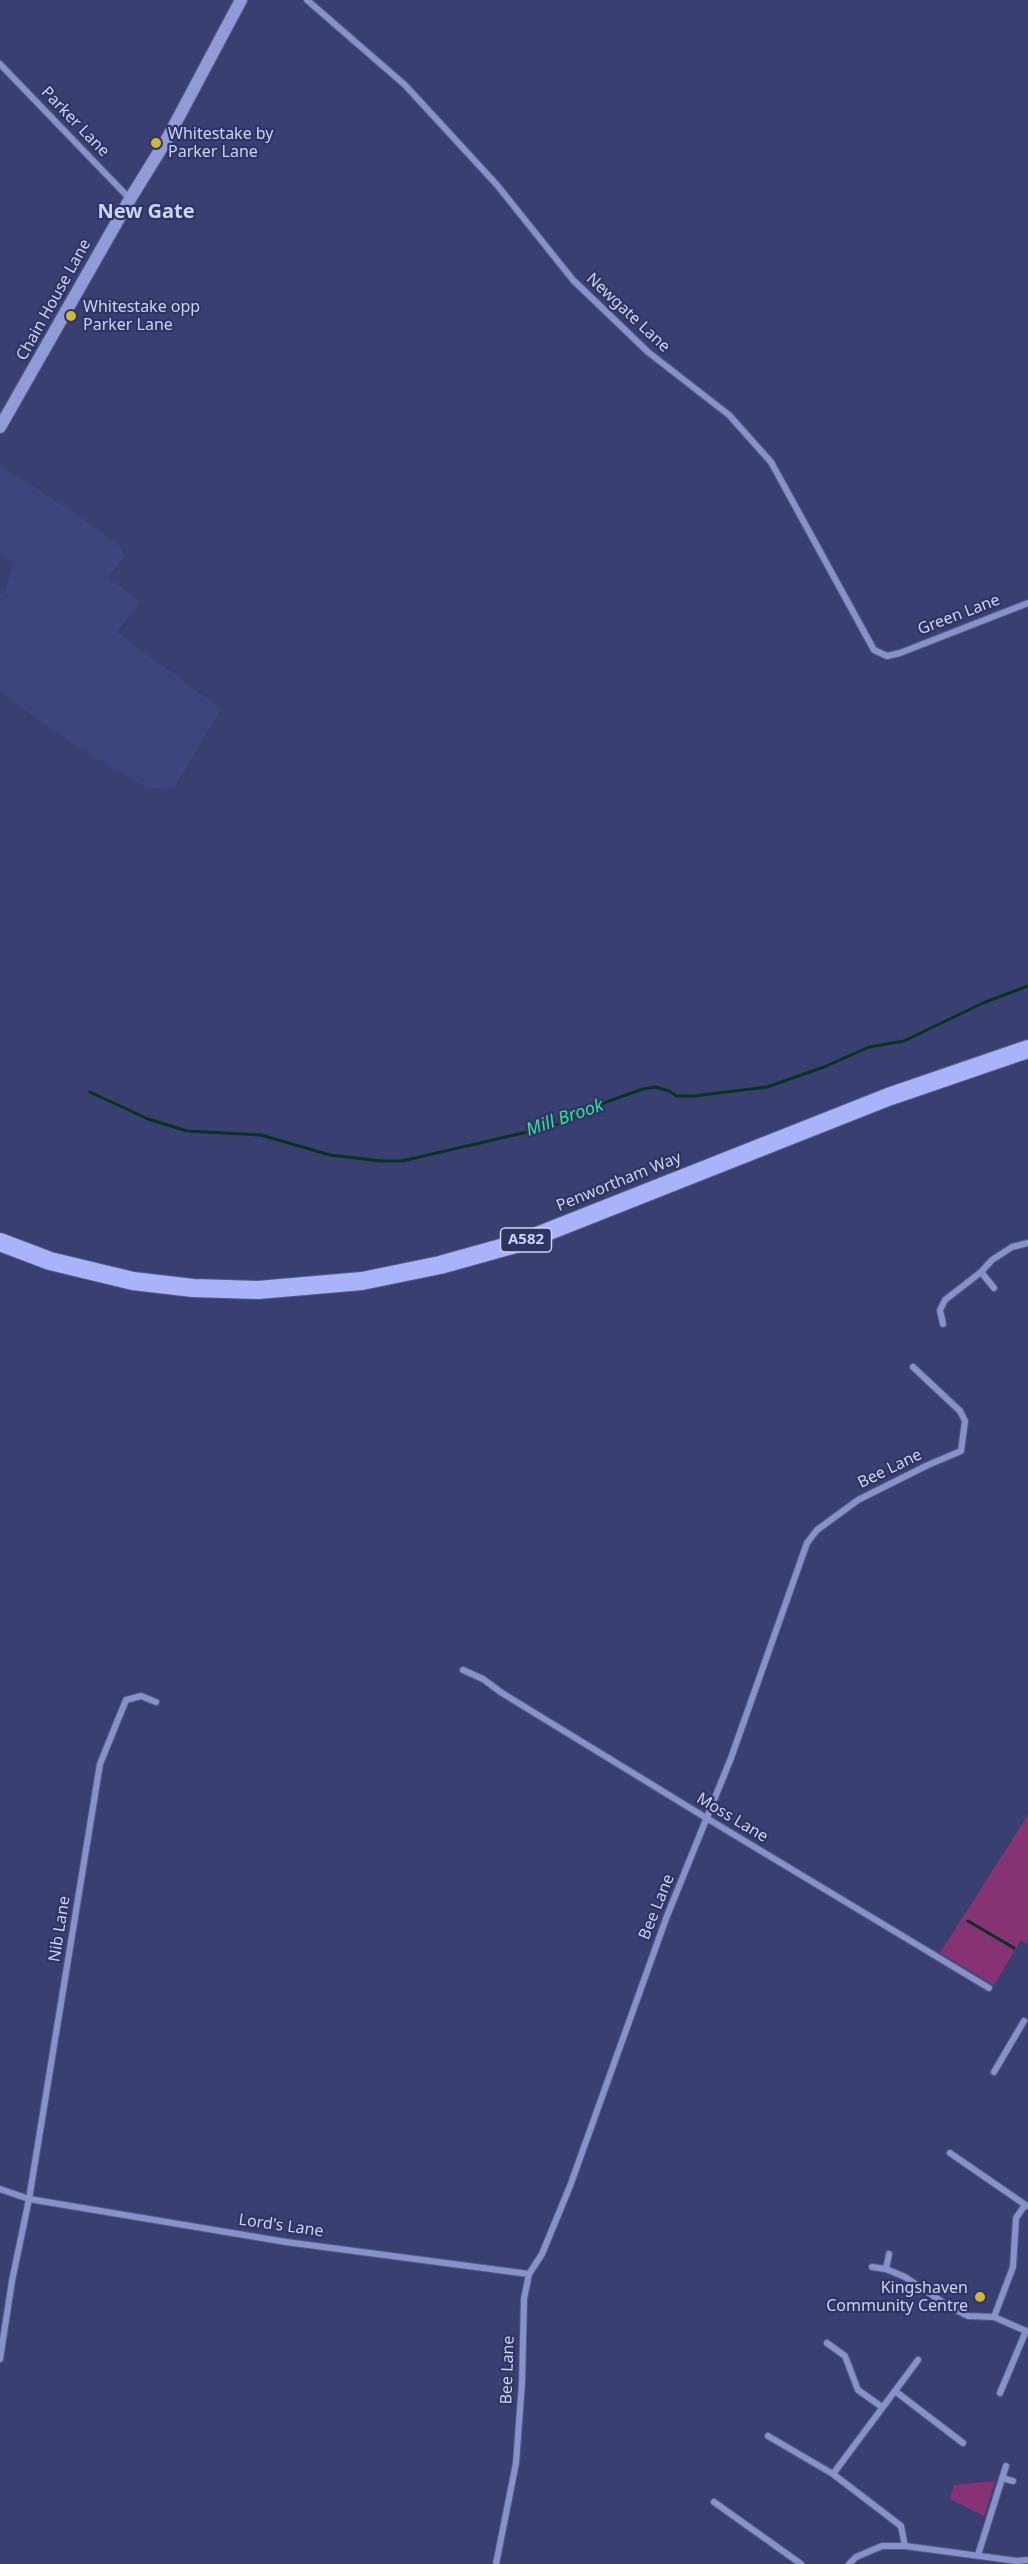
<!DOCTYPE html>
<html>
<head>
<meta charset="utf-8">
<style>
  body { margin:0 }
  canvas { display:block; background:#393f70 }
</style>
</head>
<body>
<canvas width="1028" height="2564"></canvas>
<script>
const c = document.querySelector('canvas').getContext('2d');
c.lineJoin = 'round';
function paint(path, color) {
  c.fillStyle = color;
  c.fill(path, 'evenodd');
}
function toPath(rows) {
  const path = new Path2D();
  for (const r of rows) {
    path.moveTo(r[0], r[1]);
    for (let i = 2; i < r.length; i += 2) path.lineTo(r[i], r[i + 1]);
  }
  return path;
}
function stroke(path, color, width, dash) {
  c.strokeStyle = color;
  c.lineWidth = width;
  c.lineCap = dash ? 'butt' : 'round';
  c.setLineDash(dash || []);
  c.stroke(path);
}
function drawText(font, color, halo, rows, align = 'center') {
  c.font = font + ' "Noto Sans",sans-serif';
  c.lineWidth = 4.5;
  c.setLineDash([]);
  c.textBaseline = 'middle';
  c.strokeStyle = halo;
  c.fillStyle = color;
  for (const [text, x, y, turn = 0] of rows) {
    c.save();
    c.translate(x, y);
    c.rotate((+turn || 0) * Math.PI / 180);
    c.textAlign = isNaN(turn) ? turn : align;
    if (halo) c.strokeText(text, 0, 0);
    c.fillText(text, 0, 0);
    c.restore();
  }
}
const built = toPath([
  [0,466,77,514,119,545,125,556,108,577,140,601,117,632,221,709,176,785,166,789,148,788,74,745,0,692,0,594,6,592,13,562,0,553]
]);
const green = toPath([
  [1028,1815,1028,1944,1021,1940,994,1985,940,1953],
  [995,2481,984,2516,950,2499,954,2485]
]);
const stream = toPath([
  [90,1092,148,1119,187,1131,261,1135,330,1155,381,1161,402,1161,553,1126,609,1101,643,1089,655,1087,669,1091,677,1096,694,1096,767,1087,824,1067,869,1047,904,1041,983,1003,1028,986],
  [968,1921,1014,1948]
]);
const street = toPath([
  [307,0,405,85,497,185,573,280,648,352,729,415,771,462,874,650,887,656,900,653,1028,603],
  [0,64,130,199],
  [981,1272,994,1288],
  [943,1324,940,1310,945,1300,981,1272,992,1260,1012,1247,1028,1243],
  [463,1670,483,1679,502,1693,708,1819,989,1988],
  [994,2072,1024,2021],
  [950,2153,1027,2206],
  [0,2189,29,2199,286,2242,529,2274],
  [889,2254,886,2269,905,2277,950,2307,968,2316,994,2317,1026,2331,1000,2393],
  [872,2267,886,2269],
  [994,2317,1013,2267,1016,2218,1025,2205],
  [827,2343,845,2356,858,2390,882,2407],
  [0,2359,12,2281,29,2199,100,1764,126,1700,141,1696,156,1702],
  [895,2391,963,2443],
  [768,2436,833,2474,901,2526,905,2546],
  [833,2474,918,2360],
  [1002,2478,1013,2481],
  [714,2502,801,2564],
  [978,2555,1006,2466],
  [496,2564,516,2463,522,2383,524,2299,529,2274,542,2254,570,2186,667,1916,731,1758,807,1543,817,1530,858,1500,928,1465,961,1451,965,1421,960,1411,913,1367],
  [849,2564,856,2557,882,2546,905,2546,1017,2561,1028,2560]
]);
const secondary = toPath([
  [0,427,130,199,167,139,241,0]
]);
const highway = toPath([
  [0,1242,50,1261,133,1281,193,1288,258,1290,362,1281,440,1265,519,1243,888,1097,1028,1049]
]);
const markers = [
  [156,143,6,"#d2b736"],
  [71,316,6,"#d2b736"],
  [980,2297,6,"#d2b736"]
];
const shields = [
  [526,1240,51]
];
const shieldNames = [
  ["A582",526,1240]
];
const streetNames = [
  ["Parker Lane",75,122,46],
  ["Chain House Lane",54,300,-61],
  ["Newgate Lane",628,313,43],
  ["Green Lane",959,615,-21],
  ["Penwortham Way",619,1182,-22],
  ["Bee Lane",890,1469,-26],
  ["Moss Lane",732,1818,31],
  ["Bee Lane",657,1907,-68],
  ["Nib Lane",60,1929,-81],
  ["Lord's Lane",281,2226,8],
  ["Bee Lane",508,2370,-88]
];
const poiNames = [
  ["Whitestake by",168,134],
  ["Parker Lane",168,152],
  ["Whitestake opp",83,307],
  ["Parker Lane",83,325],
  ["Kingshaven",968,2288,"right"],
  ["Community Centre",968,2306,"right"]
];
const waterNames = [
  ["Mill Brook",565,1118,-19]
];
const quarterNames = [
  ["New Gate",146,212]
];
paint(built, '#3e447d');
paint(green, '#883276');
stroke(stream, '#08331e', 3);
stroke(street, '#545982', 8);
stroke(secondary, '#545982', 14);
stroke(highway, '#545982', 20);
stroke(street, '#8891c9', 6);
stroke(secondary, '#929bd7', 12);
stroke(highway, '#a8b3f9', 18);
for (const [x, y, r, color] of markers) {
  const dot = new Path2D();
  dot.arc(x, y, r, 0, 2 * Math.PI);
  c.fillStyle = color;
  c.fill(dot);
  stroke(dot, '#2f3465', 2);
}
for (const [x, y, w] of shields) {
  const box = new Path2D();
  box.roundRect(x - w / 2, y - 12, w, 24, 4.5);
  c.fillStyle = '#2f3465';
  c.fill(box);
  stroke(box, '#ccd2f0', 1.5);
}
drawText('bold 15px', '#ccd2f0', null, shieldNames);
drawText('16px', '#ccd2f0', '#2f3465', streetNames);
drawText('16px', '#ccd2f0', '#2f3465', poiNames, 'left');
drawText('italic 18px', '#2fe18e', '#2f3465', waterNames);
drawText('bold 20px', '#ccd2f0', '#2f3465', quarterNames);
</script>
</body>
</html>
